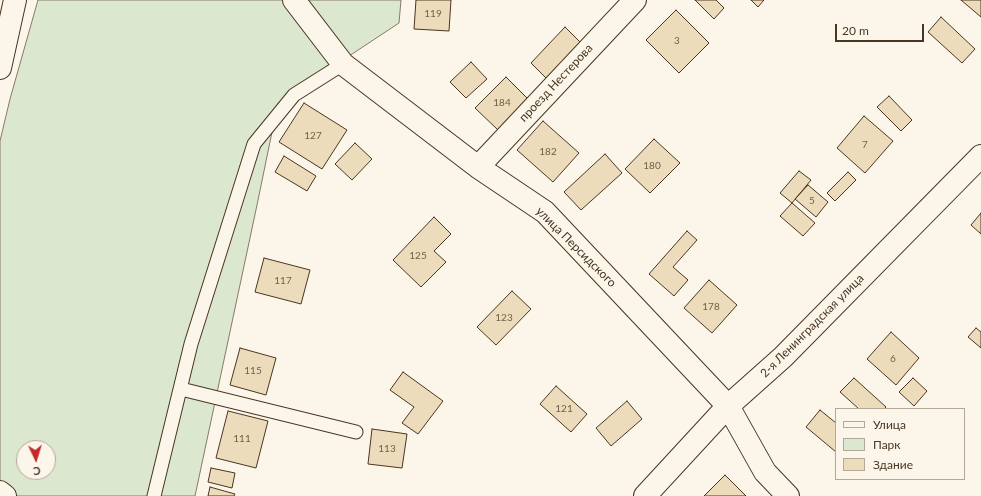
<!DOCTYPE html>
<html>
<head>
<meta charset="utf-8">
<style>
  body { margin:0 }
  #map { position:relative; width:981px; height:496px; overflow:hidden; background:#fbf6e9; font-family:Lato,sans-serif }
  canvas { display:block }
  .legend { position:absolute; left:835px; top:408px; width:130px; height:72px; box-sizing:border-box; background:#fbf6e9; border:1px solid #b4a999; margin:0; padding:5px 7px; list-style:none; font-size:12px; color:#4a3520 }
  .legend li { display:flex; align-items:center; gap:8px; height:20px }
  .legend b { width:20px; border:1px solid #b4a999 }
  .north { position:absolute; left:16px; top:440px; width:40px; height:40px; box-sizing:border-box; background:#fbf6e9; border:1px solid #b4a999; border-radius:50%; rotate:176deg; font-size:11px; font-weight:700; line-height:16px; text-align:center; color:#4a3520 }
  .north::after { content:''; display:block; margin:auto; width:14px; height:18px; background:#c62828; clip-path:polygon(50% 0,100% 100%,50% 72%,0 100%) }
  .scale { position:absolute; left:835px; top:24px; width:89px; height:18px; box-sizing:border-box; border:2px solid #4a3520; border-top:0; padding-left:5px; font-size:12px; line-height:14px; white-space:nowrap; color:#4a3520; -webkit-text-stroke:3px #fbf6e9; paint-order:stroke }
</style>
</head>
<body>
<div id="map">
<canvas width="981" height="496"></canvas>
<ul class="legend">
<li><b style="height:5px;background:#fbf6e9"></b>Улица</li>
<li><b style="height:11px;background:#dce7d0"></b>Парк</li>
<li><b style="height:11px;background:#ecdcbc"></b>Здание</li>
</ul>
<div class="north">С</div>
<div class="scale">20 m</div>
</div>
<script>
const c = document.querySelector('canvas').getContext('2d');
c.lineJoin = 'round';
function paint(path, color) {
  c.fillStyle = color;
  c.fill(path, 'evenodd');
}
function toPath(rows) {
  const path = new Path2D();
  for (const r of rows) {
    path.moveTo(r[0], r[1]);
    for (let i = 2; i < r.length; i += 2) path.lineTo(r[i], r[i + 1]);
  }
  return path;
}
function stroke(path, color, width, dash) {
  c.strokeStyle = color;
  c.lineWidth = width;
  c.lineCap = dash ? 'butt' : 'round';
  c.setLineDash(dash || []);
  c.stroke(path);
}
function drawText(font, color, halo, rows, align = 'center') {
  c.font = font + ' Lato,sans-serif';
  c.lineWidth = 3;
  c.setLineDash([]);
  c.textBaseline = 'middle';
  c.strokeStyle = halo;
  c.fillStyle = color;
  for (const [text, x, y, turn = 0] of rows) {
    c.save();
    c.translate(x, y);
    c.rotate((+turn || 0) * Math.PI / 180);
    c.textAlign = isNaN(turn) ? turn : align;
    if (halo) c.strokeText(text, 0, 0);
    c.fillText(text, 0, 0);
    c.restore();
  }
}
const green = toPath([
  [38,0,401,0,399,23,278,103,257,205,195,496,0,496,0,141,10,99,38,0],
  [24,448,48,448,48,472,24,472,24,448]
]);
const building = toPath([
  [416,0,451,0,449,31,414,29,416,0],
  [695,0,716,0,724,8,714,19,695,0],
  [751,0,764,0,758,7,751,0],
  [961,0,981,0,981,17,961,0],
  [676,10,709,43,679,73,646,40,676,10],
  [941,17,975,49,962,63,928,32,941,17],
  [565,27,581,43,546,78,531,63,565,27],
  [471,62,487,79,466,98,450,82,471,62],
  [506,77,528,99,498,130,475,108,506,77],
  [889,96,912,120,901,131,877,107,889,96],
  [304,103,347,130,322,169,279,142,304,103],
  [864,116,893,141,865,173,837,148,864,116],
  [543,121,579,153,553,182,517,150,543,121],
  [654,139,680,163,650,193,625,169,654,139],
  [355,143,372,159,352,180,335,164,355,143],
  [605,154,622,173,581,210,564,192,605,154],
  [284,156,316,176,307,191,275,172,284,156],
  [799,171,811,180,792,203,780,193,799,171],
  [848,172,856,180,835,201,827,193,848,172],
  [808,185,828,202,816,217,795,199,808,185],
  [792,203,815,223,803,236,780,216,792,203],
  [981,213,981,234,971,225,981,213],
  [434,217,451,234,434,251,446,262,421,287,393,260,434,217],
  [687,231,697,240,673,267,688,280,674,296,649,274,687,231],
  [264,258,310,270,301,304,255,292,264,258],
  [709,280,737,305,712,333,684,308,709,280],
  [512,291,531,309,496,345,477,327,512,291],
  [976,328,981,332,981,348,968,337,976,328],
  [891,332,919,358,896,385,867,359,891,332],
  [240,348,276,358,266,395,230,385,240,348],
  [403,372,443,401,418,434,402,423,414,407,390,390,403,372],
  [854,378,886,407,884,409,859,409,840,392,854,378],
  [913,378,927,391,914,406,899,392,913,378],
  [556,386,587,414,571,432,540,404,556,386],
  [627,401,642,419,611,446,596,428,627,401],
  [820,410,836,423,836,452,806,427,820,410],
  [228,411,268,421,256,468,216,458,228,411],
  [372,429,407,434,402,468,368,464,372,429],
  [211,468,235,473,232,488,208,482,211,468],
  [725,475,746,496,704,496,725,475],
  [210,487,235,494,234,496,208,496,210,487]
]);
const lane = toPath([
  [181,389,356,432],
  [154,496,191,344,254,144,294,95,343,64]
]);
const street = toPath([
  [294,0,343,64,478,167,545,212,728,406,765,472,788,496],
  [478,167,635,0],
  [0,492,5,496],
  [645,496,728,406,783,357,981,156]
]);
const secondary = toPath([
  [0,68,15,0]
]);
const numberNames = [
  ["119",433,14],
  ["3",677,41],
  ["184",502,103],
  ["127",313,136],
  ["7",865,145],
  ["182",548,152],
  ["180",652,166],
  ["5",812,201],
  ["125",418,256],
  ["117",283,281],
  ["178",711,307],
  ["123",504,318],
  ["6",893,359],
  ["115",253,371],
  ["121",564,409],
  ["111",242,439],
  ["113",387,449]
];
const streetNames = [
  ["проезд Нестерова",556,83,-47],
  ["улица Персидского",576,247,45],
  ["2-я Ленинградская улица",812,326,-45]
];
paint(green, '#dce7d0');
stroke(green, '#887966', 1);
paint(building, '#ecdcbc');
stroke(building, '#4a3520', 1);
stroke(lane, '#4a3520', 15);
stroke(street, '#4a3520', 24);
stroke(secondary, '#4a3520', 24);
stroke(lane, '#fbf6e9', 13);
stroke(street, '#fbf6e9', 22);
stroke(secondary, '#fbf6e9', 22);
drawText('10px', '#725f47', null, numberNames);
drawText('12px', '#4a3520', '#fbf6e9', streetNames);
</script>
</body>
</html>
